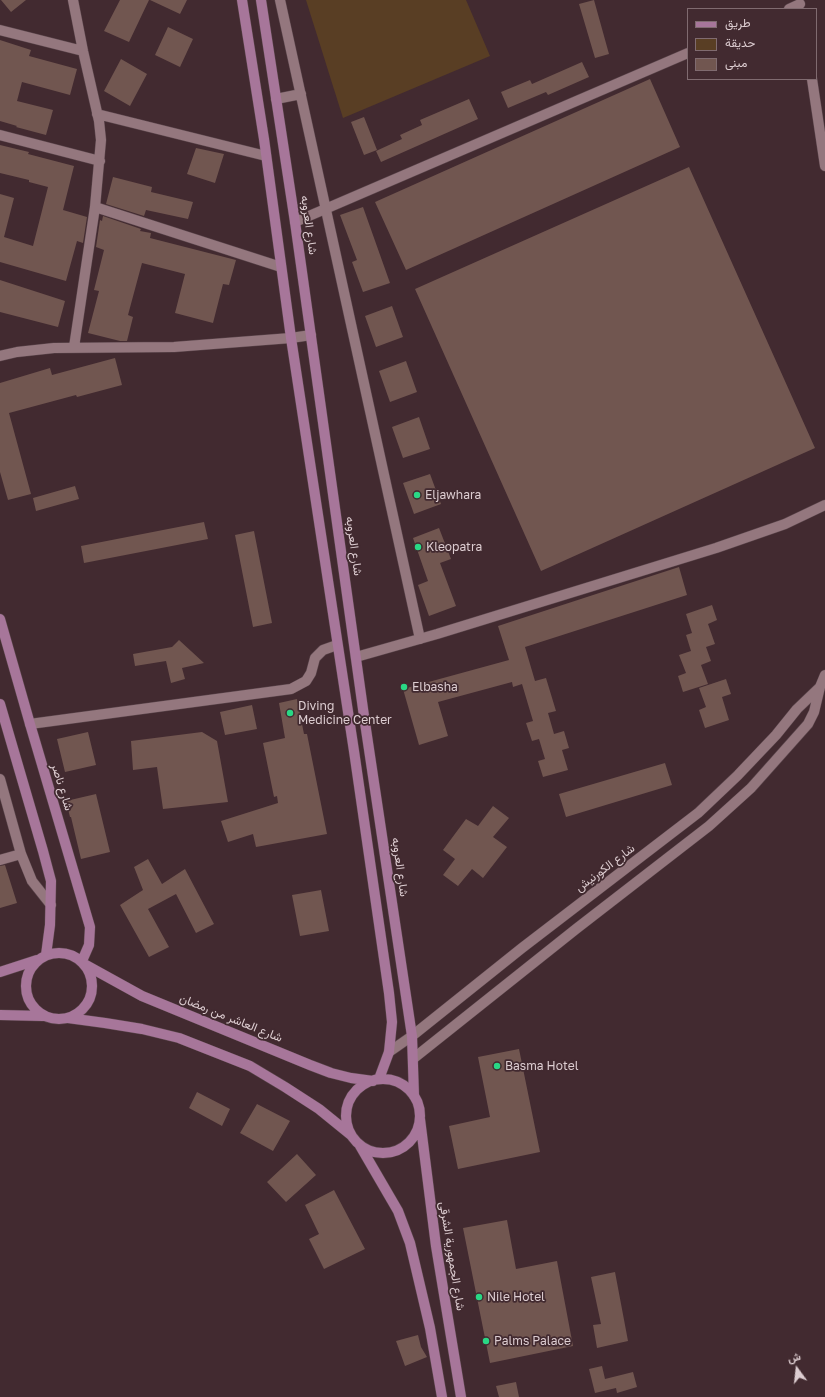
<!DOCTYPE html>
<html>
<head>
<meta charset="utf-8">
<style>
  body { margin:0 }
  #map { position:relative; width:825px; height:1397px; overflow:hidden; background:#422a30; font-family:"Golos Text",Vazirmatn,sans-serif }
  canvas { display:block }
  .legend { position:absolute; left:687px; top:8px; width:130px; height:72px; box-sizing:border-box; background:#422a30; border:1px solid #806b70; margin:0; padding:5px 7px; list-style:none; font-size:12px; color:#ddcdd1 }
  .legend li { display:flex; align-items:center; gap:8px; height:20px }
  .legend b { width:20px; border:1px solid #806b70 }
  .north { position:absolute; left:777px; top:1349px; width:40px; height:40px; -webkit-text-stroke:3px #422a30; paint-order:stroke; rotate:345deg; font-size:11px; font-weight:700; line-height:16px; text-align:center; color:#ddcdd1 }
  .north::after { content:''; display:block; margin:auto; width:14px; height:18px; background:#ddcdd1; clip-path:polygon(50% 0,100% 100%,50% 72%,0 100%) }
</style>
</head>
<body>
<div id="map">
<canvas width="825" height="1397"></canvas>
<ul class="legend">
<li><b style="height:5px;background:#a7769a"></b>طريق</li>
<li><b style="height:11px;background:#593e24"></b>حديقة</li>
<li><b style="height:11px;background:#715650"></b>مبنى</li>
</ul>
<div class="north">ش</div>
</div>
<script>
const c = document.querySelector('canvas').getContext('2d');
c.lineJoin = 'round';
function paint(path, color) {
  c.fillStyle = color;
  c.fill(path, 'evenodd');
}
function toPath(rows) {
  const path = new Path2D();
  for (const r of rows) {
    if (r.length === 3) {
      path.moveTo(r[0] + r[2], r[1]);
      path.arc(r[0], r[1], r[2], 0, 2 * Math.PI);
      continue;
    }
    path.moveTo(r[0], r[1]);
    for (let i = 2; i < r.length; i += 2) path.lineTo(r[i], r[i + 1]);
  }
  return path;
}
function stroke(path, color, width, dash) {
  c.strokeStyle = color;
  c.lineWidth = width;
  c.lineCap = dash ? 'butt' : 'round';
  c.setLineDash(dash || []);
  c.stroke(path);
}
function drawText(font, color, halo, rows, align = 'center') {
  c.font = font + ' "Golos Text",Vazirmatn,sans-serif';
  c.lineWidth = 3.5;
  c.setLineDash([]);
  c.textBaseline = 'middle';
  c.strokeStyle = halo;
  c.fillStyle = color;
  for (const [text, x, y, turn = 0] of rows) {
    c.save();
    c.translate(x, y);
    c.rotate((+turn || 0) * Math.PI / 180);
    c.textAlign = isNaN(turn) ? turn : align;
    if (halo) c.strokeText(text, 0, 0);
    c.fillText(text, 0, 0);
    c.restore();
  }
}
const green = toPath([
  [306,0,466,0,490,56,343,118]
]);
const building = toPath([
  [1,0,26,0,11,12],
  [120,0,149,0,129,42,104,31],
  [150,0,187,0,180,14],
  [594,0,609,54,595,58,579,4],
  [168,27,193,39,180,67,155,55],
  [0,40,31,50,29,56,77,69,70,95,22,82,17,101,53,110,46,135,16,127,17,126,0,121],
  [121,59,147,74,130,106,104,91],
  [582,62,589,77,548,95,546,92,508,108,501,92,530,80,532,84],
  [650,79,680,147,406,270,375,202],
  [469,99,478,119,381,162,376,151,402,139,400,135,422,125,420,120],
  [364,117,377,150,364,155,351,122],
  [0,145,29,152,28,154,74,166,63,210,87,217,83,243,77,241,66,281,0,262,0,194,14,198,4,237,33,246,48,187,29,182,29,180,0,173],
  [196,148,224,154,215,183,187,174],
  [689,167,815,448,541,571,415,289],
  [113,177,152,187,151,192,193,202,188,219,146,210,144,216,106,204],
  [363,207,390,283,363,292,352,262,357,260,340,215],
  [103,216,141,229,140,231,151,233,150,238,236,260,229,285,223,284,213,323,175,313,185,274,142,263,128,315,133,317,127,341,120,341,88,333,99,291,94,290,104,250,96,247,100,220,102,221],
  [0,280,65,301,58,327,0,312],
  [392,306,403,337,376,347,365,316],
  [115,358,122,385,77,397,76,395,9,413,31,494,8,500,0,472,0,383,50,368,52,375],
  [406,361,417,392,390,402,379,371],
  [419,417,430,449,403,458,392,427],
  [430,474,441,504,414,514,403,483],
  [75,486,79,499,36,511,33,498],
  [204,522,208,539,84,563,81,546],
  [439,528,451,559,440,563,456,606,429,616,418,585,428,581,413,538],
  [254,531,272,623,253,627,235,535],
  [679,567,687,595,525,647,535,681,546,678,556,711,548,713,554,734,564,731,569,748,562,750,568,770,543,777,538,761,545,759,539,739,532,741,526,723,533,721,522,684,513,687,512,682,438,702,448,736,419,745,403,689,509,660,498,626],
  [712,605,717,620,708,624,715,644,706,647,711,661,701,665,708,684,683,692,678,676,686,673,679,655,691,651,686,635,692,633,686,614],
  [179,640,204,663,182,668,185,679,171,683,166,661,135,666,133,654,172,647],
  [726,679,731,694,722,697,729,720,705,728,699,710,706,707,699,688],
  [297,699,304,734,307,734,327,834,256,847,253,834,228,842,221,821,278,803,277,796,274,797,263,743,285,738,279,703],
  [252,705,257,729,225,735,220,712],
  [88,732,96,765,65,772,57,739],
  [202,732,217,741,228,802,163,809,157,767,133,770,131,741],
  [665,763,672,785,566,817,559,794],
  [96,794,110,852,81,859,71,817,70,817,66,801],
  [493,806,509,818,493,837,507,847,483,878,472,869,458,886,443,875,455,859,443,850,466,819,478,826],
  [148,859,162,884,185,869,214,924,196,933,176,894,148,909,169,947,149,957,120,905,143,890,134,867],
  [5,865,17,903,0,908,0,866],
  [321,890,329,931,300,936,292,895],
  [519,1049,540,1152,458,1169,449,1126,490,1117,478,1057],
  [197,1092,230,1109,222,1126,189,1108],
  [257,1104,290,1121,273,1151,240,1133],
  [297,1154,316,1175,286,1202,267,1182],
  [334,1190,365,1249,324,1269,309,1239,319,1234,305,1205],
  [507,1220,516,1269,557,1261,573,1346,490,1363,463,1228],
  [615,1272,628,1341,597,1348,593,1325,601,1324,591,1277],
  [418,1335,421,1347,427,1357,405,1366,396,1341],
  [602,1366,605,1379,633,1372,637,1387,617,1393,616,1388,595,1393,589,1369],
  [516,1382,519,1397,499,1397,496,1386]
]);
const minor = toPath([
  [73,0,83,51,99,121,101,140,95,207,74,347],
  [280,0,420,639],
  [789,9,800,4],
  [0,30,83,51],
  [812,79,825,166],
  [276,99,301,94],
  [97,114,266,156],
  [0,135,100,161],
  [95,207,281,267],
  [295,222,688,53],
  [0,356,17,352,54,348,174,347,291,338,311,335],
  [356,657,437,634,716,548,785,524,825,505],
  [30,724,291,689,306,681,311,673,315,658,323,650,337,645],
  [0,779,21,854,32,881,51,905],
  [0,860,21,854],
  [389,1052,412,1036,522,948,698,813,738,775,776,735,797,709,820,687],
  [414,1058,576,929,709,826,751,788,808,724,814,712,820,687,825,675]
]);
const primary = toPath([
  [242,0,264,139,291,338,354,751,389,993,392,1022,389,1052,379,1079],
  [261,0,295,222,364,716,412,1036,414,1096],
  [0,619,30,724,90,927,89,945,82,961],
  [0,704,43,851,51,881,50,925,46,955],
  [59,986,33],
  [84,964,142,996,310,1065,331,1073,351,1078,373,1081],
  [0,972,37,960],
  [0,1015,43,1016],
  [68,1018,105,1023,142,1029,179,1038,250,1066,285,1087,319,1109,351,1135],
  [383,1116,37],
  [420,1119,436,1246,461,1397],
  [359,1144,398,1211,410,1243,430,1328,442,1397]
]);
const markers = [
  [417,495,4,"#29d885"],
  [418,547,4,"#29d885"],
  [404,687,4,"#29d885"],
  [290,713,4,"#29d885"],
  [497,1066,4,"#29d885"],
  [479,1297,4,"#29d885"],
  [486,1341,4,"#29d885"]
];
const streetNames = [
  ["شارع العروبه",309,225,82],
  ["شارع العروبه",354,546,82],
  ["شارع ناصر",62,787,73],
  ["شارع العروبه",400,867,82],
  ["شارع الكورنيش",605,868,-37],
  ["شارع العاشر من رمضان",231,1018,22],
  ["شارع الجمهورية الشرقى",452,1256,81]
];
const poiNames = [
  ["Eljawhara",425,495],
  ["Kleopatra",426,547],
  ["Elbasha",412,687],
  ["Diving",298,706],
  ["Medicine Center",298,720],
  ["Basma Hotel",505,1066],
  ["Nile Hotel",487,1297],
  ["Palms Palace",494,1341]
];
paint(green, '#593e24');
paint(building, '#715650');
stroke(minor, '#5b464c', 11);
stroke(primary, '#5b464c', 11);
stroke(minor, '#94777e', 10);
stroke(primary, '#a7769a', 10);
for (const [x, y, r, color] of markers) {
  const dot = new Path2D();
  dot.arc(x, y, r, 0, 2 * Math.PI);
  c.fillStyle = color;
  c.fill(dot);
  stroke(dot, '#422a30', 1.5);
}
drawText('12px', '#ddcdd1', '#422a30', streetNames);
drawText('12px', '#ddcdd1', '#422a30', poiNames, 'left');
</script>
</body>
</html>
